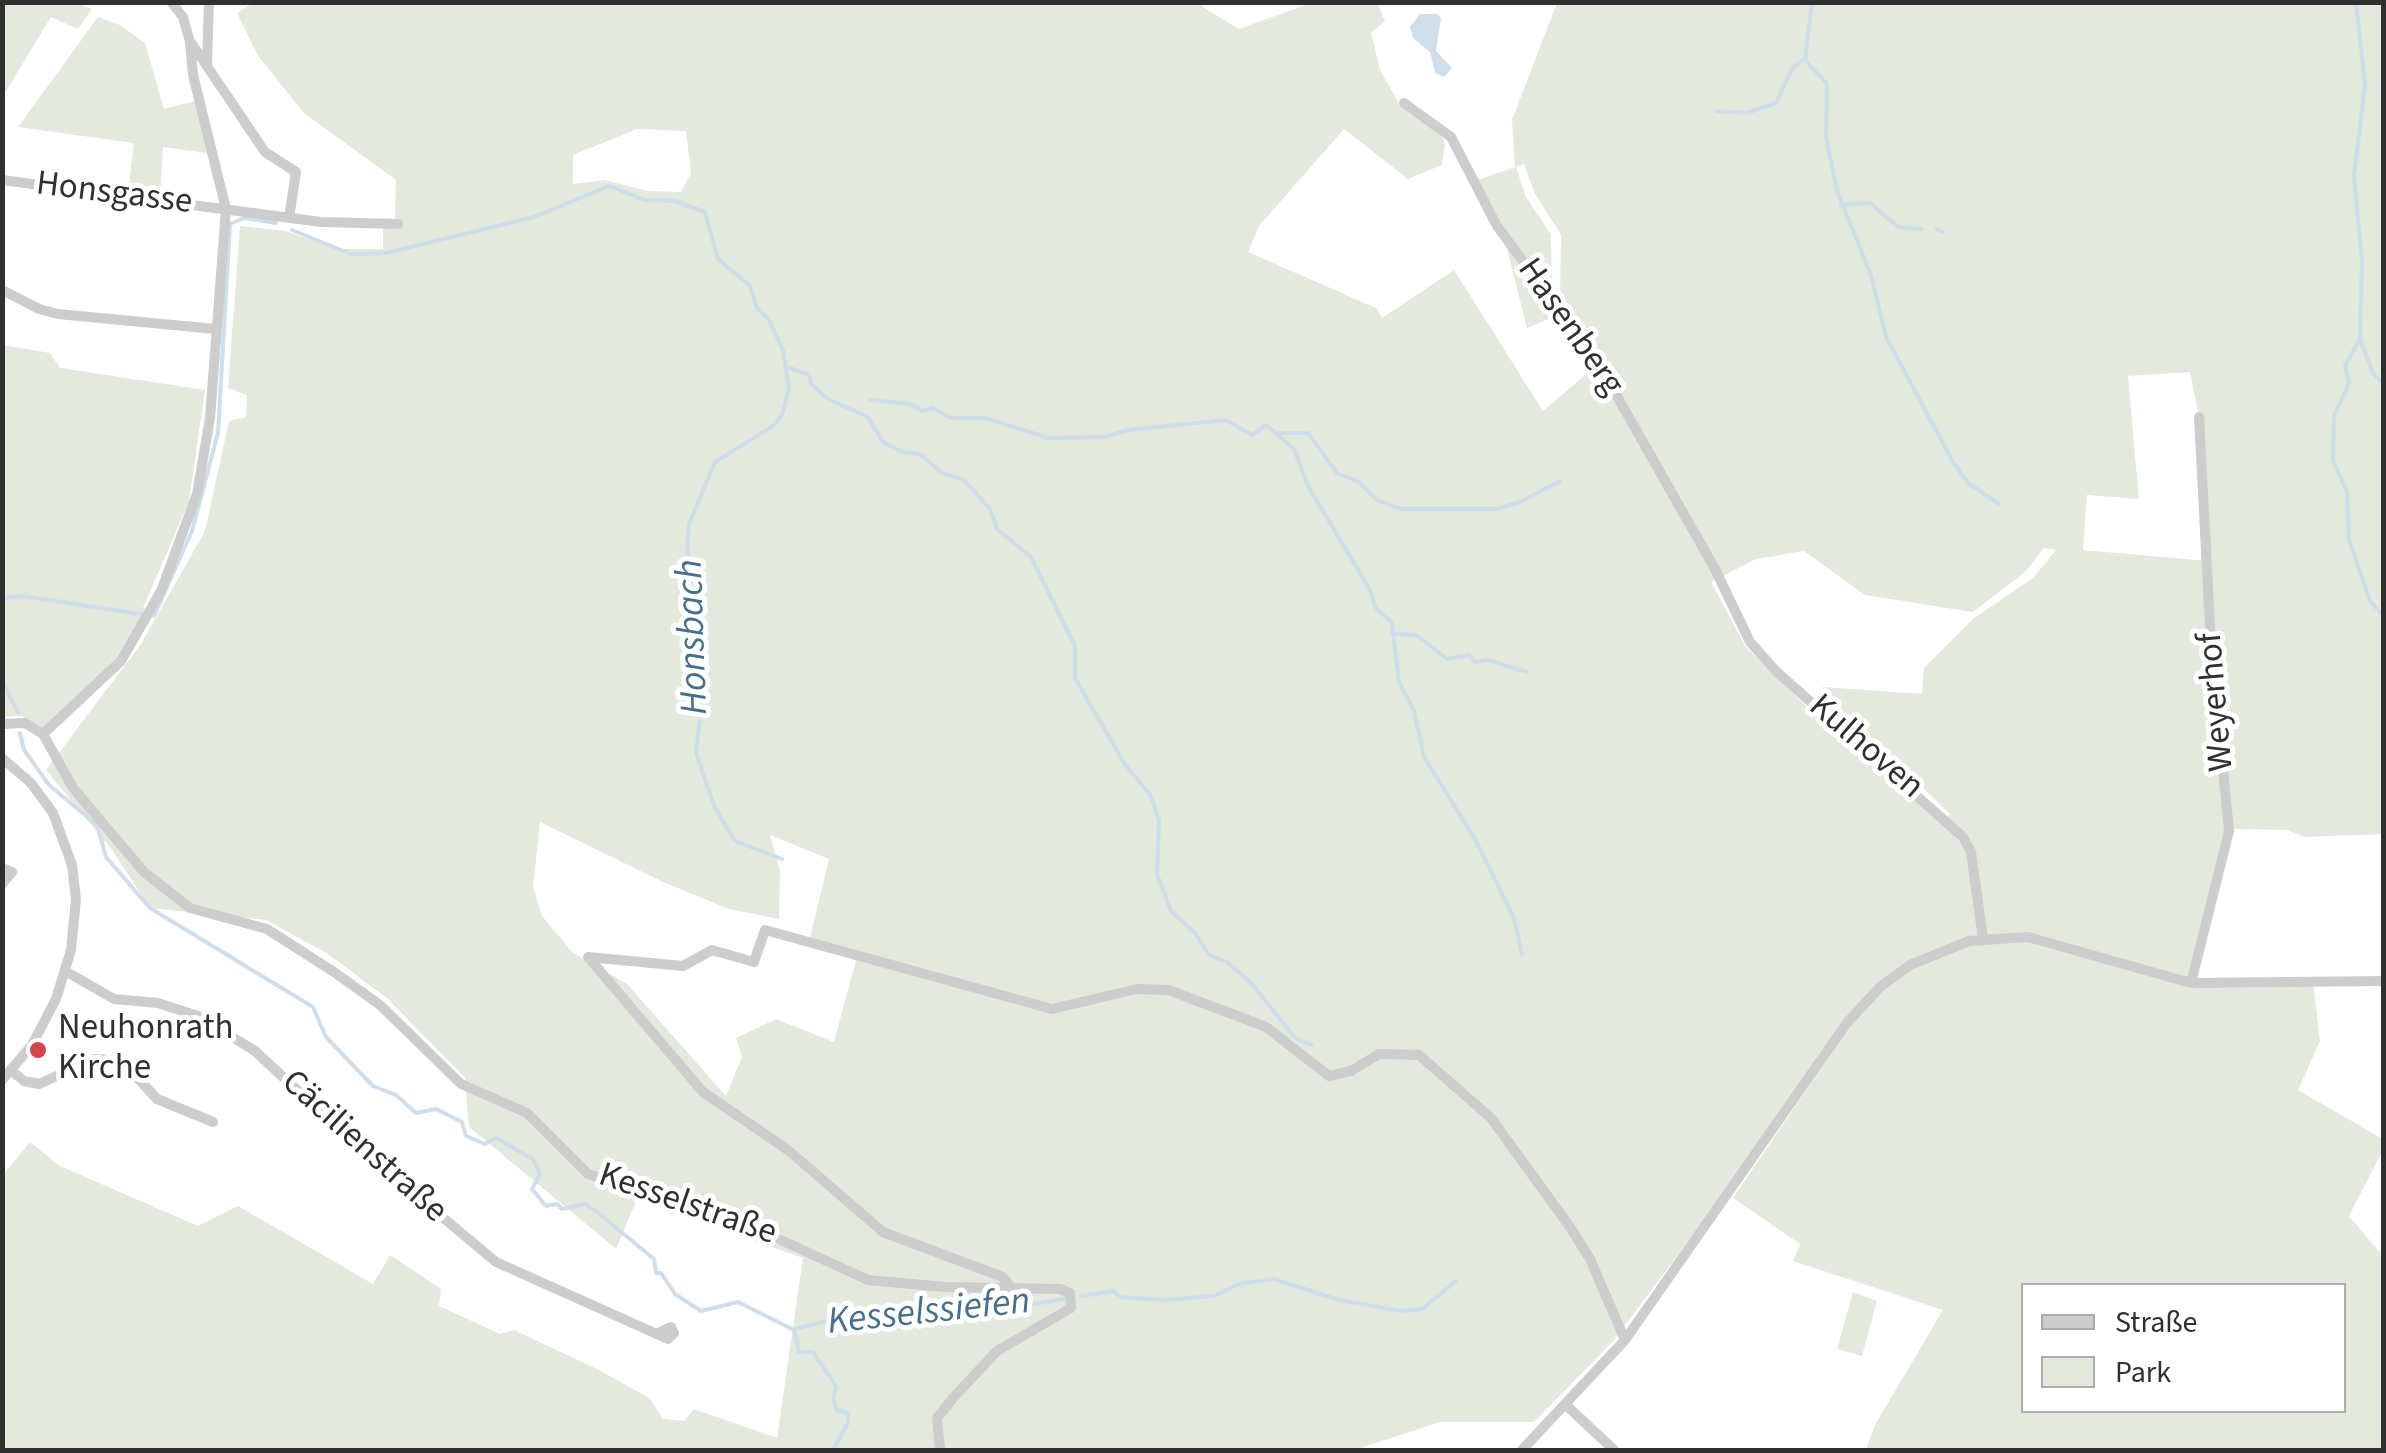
<!DOCTYPE html>
<html>
<head>
<meta charset="utf-8">
<style>
  body { margin:0 }
  #map { position:relative; width:2386px; height:1453px; overflow:hidden; background:#fff; font-family:"Source Sans 3",sans-serif }
  canvas { display:block }
  .frame { position:absolute; inset:0; border:5px solid #303030; pointer-events:none }
  .legend { position:absolute; left:2021px; top:1283px; width:325px; height:130px; box-sizing:border-box; background:#fff; border:2px solid #acacac; margin:0; padding:12px 18px; list-style:none; font-size:30px; color:#303030 }
  .legend li { display:flex; align-items:center; gap:20px; height:50px }
  .legend b { width:50px; border:2px solid #acacac }
</style>
</head>
<body>
<div id="map">
<canvas width="2386" height="1453"></canvas>
<div class="frame"></div>
<ul class="legend">
<li><b style="height:12px;background:#cdcdcd"></b>Straße</li>
<li><b style="height:28px;background:#e3e9dd"></b>Park</li>
</ul>
</div>
<script>
const c = document.querySelector('canvas').getContext('2d');
c.lineJoin = 'round';
function paint(path, color) {
  c.fillStyle = color;
  c.fill(path, 'evenodd');
}
function toPath(rows) {
  const path = new Path2D();
  for (const r of rows) {
    path.moveTo(r[0], r[1]);
    for (let i = 2; i < r.length; i += 2) path.lineTo(r[i], r[i + 1]);
  }
  return path;
}
function stroke(path, color, width, dash) {
  c.strokeStyle = color;
  c.lineWidth = width;
  c.lineCap = dash ? 'butt' : 'round';
  c.setLineDash(dash || []);
  c.stroke(path);
}
function drawText(font, color, halo, rows, align = 'center') {
  c.font = font + ' "Source Sans 3",sans-serif';
  c.lineWidth = 10;
  c.setLineDash([]);
  c.textBaseline = 'middle';
  c.strokeStyle = halo;
  c.fillStyle = color;
  for (const [text, x, y, turn = 0] of rows) {
    c.save();
    c.translate(x, y);
    c.rotate((+turn || 0) * Math.PI / 180);
    c.textAlign = isNaN(turn) ? turn : align;
    if (halo) c.strokeText(text, 0, 0);
    c.fillText(text, 0, 0);
    c.restore();
  }
}
const green = toPath([
  [3,2,76,3,92,9,78,29,51,17,3,96],
  [255,2,1195,2,1239,29,1311,3,1377,3,1385,21,1371,33,1380,70,1399,104,1439,131,1445,144,1442,165,1408,179,1344,129,1259,226,1248,252,1376,308,1382,318,1454,270,1543,411,1603,360,1560,297,1561,235,1534,192,1524,164,1516,167,1526,197,1551,235,1552,307,1558,315,1527,328,1504,237,1478,180,1515,167,1512,120,1557,3,2383,3,2383,834,2305,837,2287,830,2234,829,2191,983,2131,969,2200,987,2313,983,2320,1041,2298,1090,2383,1139,2383,1150,2349,1216,2383,1256,2383,1450,1866,1450,1875,1425,1943,1310,1793,1261,1800,1244,1733,1198,1838,1043,1842,1021,1704,1220,1614,1340,1534,1422,1440,1422,1354,1450,3,1450,3,1175,30,1142,60,1166,198,1226,238,1206,373,1284,390,1255,441,1289,439,1306,500,1334,514,1330,599,1370,649,1398,663,1419,684,1421,694,1409,777,1438,803,1258,637,1199,616,1249,469,1127,465,1078,388,999,328,954,266,920,150,908,112,850,46,770,141,644,205,531,229,421,246,417,247,395,228,388,240,226,286,231,336,249,383,249,383,230,395,220,396,180,304,113,258,56,237,13],
  [637,129,686,131,691,173,681,192,647,191,605,180,573,184,573,155],
  [2190,372,2199,417,2208,561,2083,550,2087,495,2139,499,2128,376],
  [2044,548,2056,550,2033,578,1974,618,1924,668,1922,694,1823,687,1814,714,1745,646,1711,582,1756,559,1804,551,1865,595,1973,612,2025,572],
  [1907,773,1950,814,1950,815,1938,817,1903,785],
  [540,822,663,882,729,909,779,919,780,871,770,835,829,859,810,938,857,956,834,1042,776,1019,736,1038,742,1057,726,1096,627,984,573,953,542,916,533,887],
  [2024,1286,2344,1286,2344,1410,2024,1410],
  [98,17,120,25,145,43,164,109,195,101,208,153,163,147,160,197,128,192,134,143,18,127],
  [3,345,50,353,60,368,205,390,189,501,143,608,151,610,119,659,43,729,22,716,3,717],
  [1853,1292,1877,1301,1862,1356,1837,1349]
]);
const water = toPath([
  [1420,14,1437,14,1441,18,1436,51,1452,68,1444,77,1435,73,1430,52,1413,38,1410,27]
]);
const stream = toPath([
  [1812,2,1805,60,1827,84,1826,137,1837,191,1871,275,1886,337,1953,462,1968,483,1999,504],
  [2356,2,2365,84,2354,176,2362,263,2360,339,2373,373,2384,385],
  [1717,111,1747,113,1776,103,1792,69,1805,58],
  [1841,205,1870,203,1898,227,1921,229],
  [1936,229,1943,232],
  [292,230,351,254,386,253,534,217,609,186,645,200,675,201,705,212,718,259,750,286,757,308,769,320,783,350,789,388,782,415,773,426,715,462,689,524,687,549,696,593,690,642,703,693,696,753,715,808,735,841,782,859],
  [2359,340,2345,366,2349,383,2334,416,2333,461,2347,492,2349,540,2370,601,2384,617],
  [790,368,809,375,811,384,828,399,868,417,883,442,902,452,920,454,942,473,964,480,990,509,997,529,1031,557,1075,646,1075,678,1124,763,1151,796,1159,821,1157,874,1171,911,1195,933,1209,955,1227,962,1252,984,1296,1039,1312,1045],
  [871,400,911,404,922,411,932,408,951,418,985,418,1049,438,1104,437,1128,430,1226,420,1252,435,1266,425,1294,449,1308,486,1369,588,1376,608,1392,623,1399,682,1414,711,1424,757,1475,839,1514,918,1522,954],
  [1278,433,1308,433,1337,473,1359,482,1377,500,1401,509,1496,509,1520,502,1560,481],
  [2,598,23,596,146,615],
  [154,616,192,531,218,433,230,224,244,218,276,223],
  [1392,634,1416,635,1447,659,1469,655,1475,662,1488,660,1527,672],
  [2,682,18,712],
  [20,733,24,750,49,785,97,825,106,857,150,908,313,1007,326,1037,373,1086,396,1095,416,1113,436,1109,462,1122,466,1136,485,1144,496,1138,533,1159,540,1174,532,1189,546,1206,557,1204,562,1209,585,1204,597,1212,654,1259,656,1273,661,1273,675,1294,701,1311,738,1302,794,1330,799,1352,813,1352,836,1386,833,1400,837,1410,848,1413,848,1423,833,1450],
  [1081,1296,1113,1291,1121,1297,1165,1300,1214,1296,1239,1284,1274,1279,1339,1300,1401,1311,1422,1309,1456,1281],
  [795,1329,854,1314,916,1319,927,1314,971,1315,1063,1299]
]);
const minor = toPath([
  [192,44,265,152,296,172,289,218],
  [207,63,209,2],
  [1404,103,1451,137,1497,226,1597,361,1715,569,1750,642,1777,672,1963,837,1971,852,1983,939],
  [2,180,321,222,398,224],
  [2,290,39,309,58,314,215,329],
  [2,724,25,723,43,734,73,788,144,872,190,908,267,929,334,972,380,1005,461,1084,527,1113,588,1174,757,1229,868,1280,945,1287,1060,1289,1070,1293,1071,1308,997,1351,954,1397,937,1418,940,1450],
  [43,734,121,661,161,591,197,494,210,418,226,209,193,75,190,42,183,17,171,2],
  [2,758,31,783,53,813,72,865,76,899,71,950,56,999,32,1045,2,1080],
  [2,868,12,872,2,884],
  [588,957,683,966,712,950,754,962,765,930,1052,1009,1137,989,1169,990,1266,1027,1329,1076,1351,1071,1379,1054,1419,1055,1491,1118,1570,1227,1590,1259,1625,1340],
  [588,957,703,1092,788,1150,883,1232,1003,1277,1011,1288],
  [65,971,114,999,158,1003,198,1016,255,1051,356,1145,496,1262,668,1339,674,1333,671,1327,660,1332],
  [2191,983,2229,831,2211,646,2199,417],
  [12,1071,24,1081,39,1084,94,1059,112,1060,133,1073,157,1099,213,1122],
  [1566,1405,1614,1450],
  [1522,1450,1625,1340,1846,1024,1880,987,1910,965,1969,941,2028,937,2191,983,2384,981]
]);
const markers = [
  [38,1050,10,"#d7434b"]
];
const streetNames = [
  ["Honsgasse",114,195,7],
  ["Hasenberg",1569,328,55],
  ["Weyerhof",2218,702,-95],
  ["Kulhoven",1865,748,41],
  ["Cäcilienstraße",363,1148,42],
  ["Kesselstraße",687,1206,19]
];
const poiNames = [
  ["Neuhonrath",58,1030],
  ["Kirche",58,1070]
];
const waterNames = [
  ["Honsbach",695,637,-92],
  ["Kesselssiefen",929,1314,-6]
];
paint(green, '#e3e9dd');
paint(water, '#cedeea');
stroke(stream, '#cedeea', 4);
stroke(minor, '#cdcdcd', 10);
for (const [x, y, r, color] of markers) {
  const dot = new Path2D();
  dot.arc(x, y, r, 0, 2 * Math.PI);
  c.fillStyle = color;
  c.fill(dot);
  stroke(dot, '#fff', 4);
}
drawText('35px', '#303030', '#fff', streetNames);
drawText('35px', '#303030', '#fff', poiNames, 'left');
drawText('italic 38px', '#456f8c', '#fff', waterNames);
</script>
</body>
</html>
